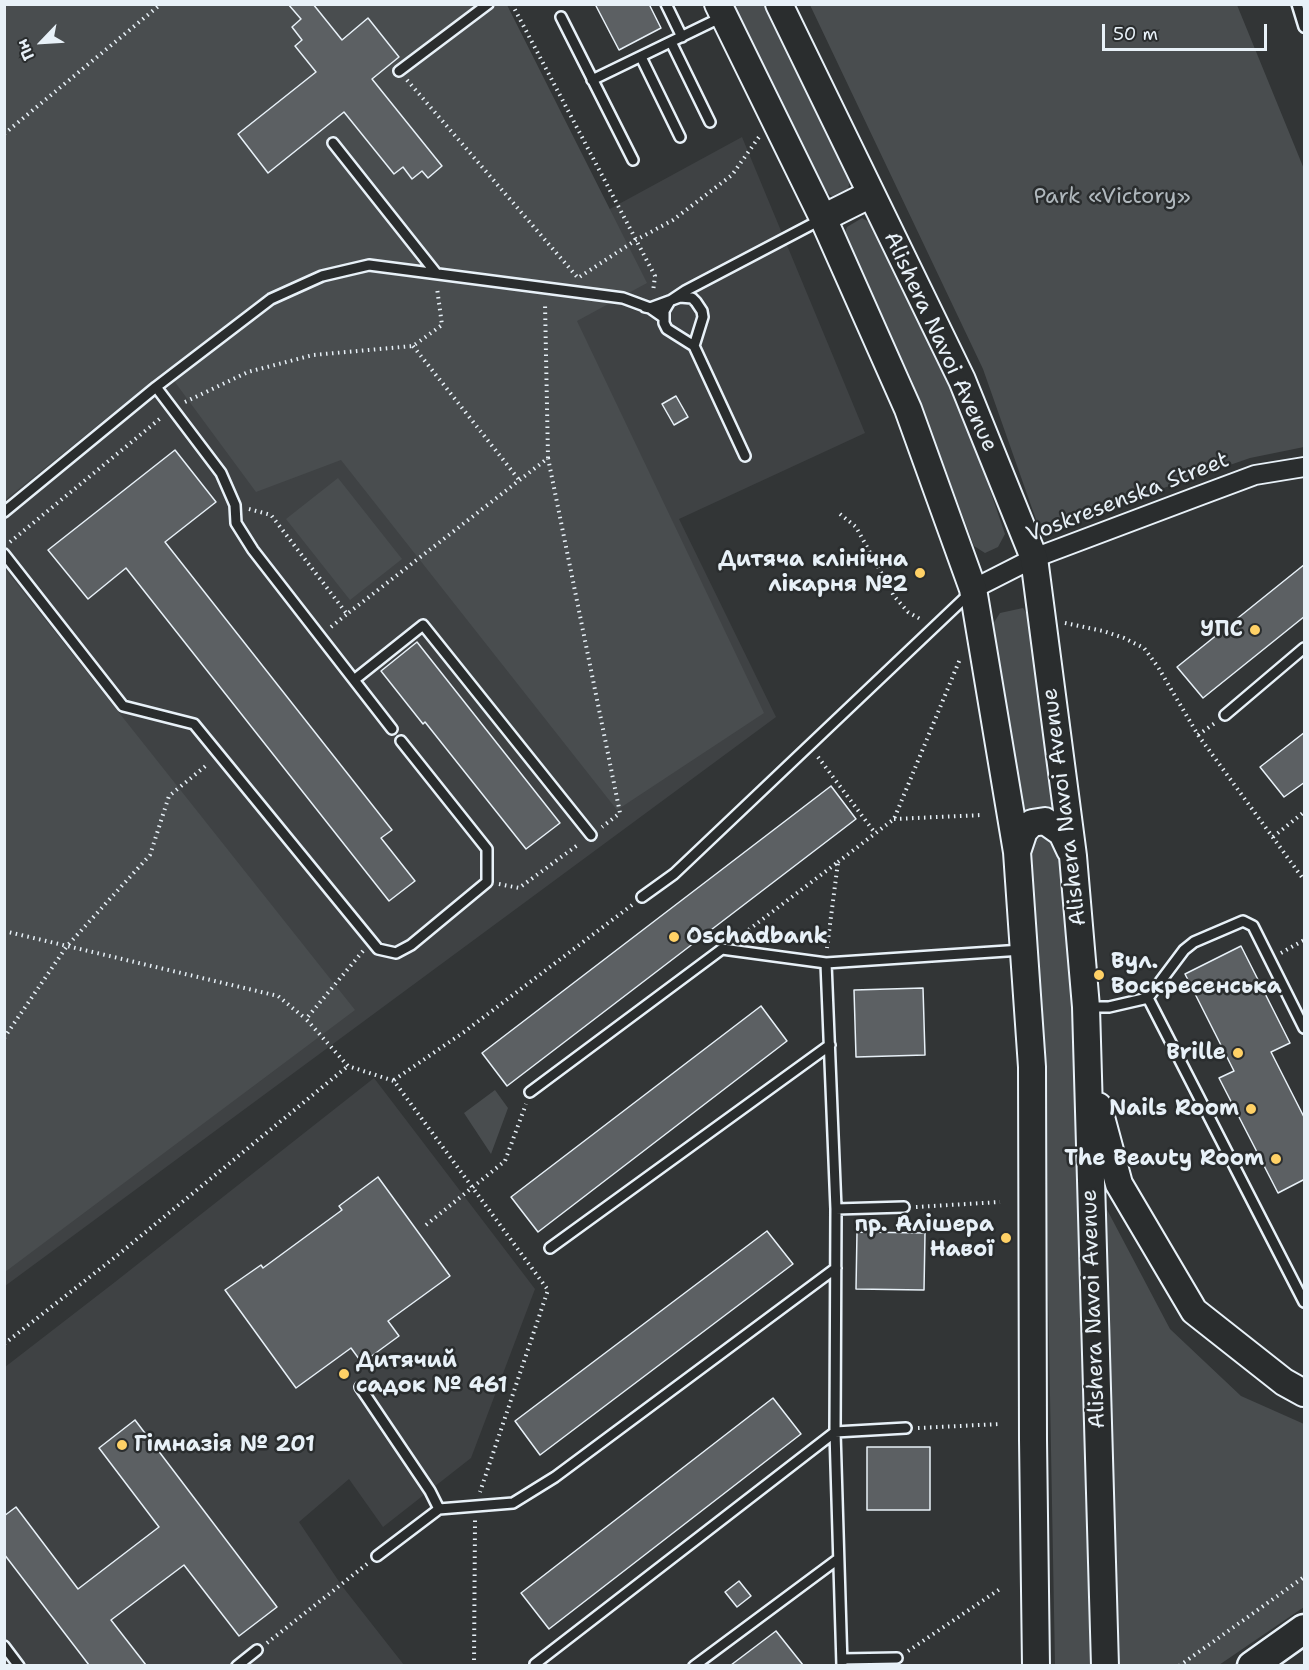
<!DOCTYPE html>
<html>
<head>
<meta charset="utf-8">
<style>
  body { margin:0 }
  #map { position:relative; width:1309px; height:1670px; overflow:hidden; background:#323536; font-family:"Shantell Sans",sans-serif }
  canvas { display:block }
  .frame { position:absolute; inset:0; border:6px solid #e8f1f8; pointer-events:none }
  .north { position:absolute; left:12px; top:12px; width:60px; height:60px; -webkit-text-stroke:4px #2a2d2e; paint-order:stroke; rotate:245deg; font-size:16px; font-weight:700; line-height:24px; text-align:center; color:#e8f1f8 }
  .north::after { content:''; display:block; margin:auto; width:21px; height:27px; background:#e8f1f8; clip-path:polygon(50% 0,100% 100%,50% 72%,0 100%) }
  .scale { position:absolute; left:1102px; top:24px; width:165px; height:27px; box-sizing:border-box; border:3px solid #e8f1f8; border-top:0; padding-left:8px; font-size:18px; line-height:21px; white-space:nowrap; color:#e8f1f8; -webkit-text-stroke:4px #2a2d2e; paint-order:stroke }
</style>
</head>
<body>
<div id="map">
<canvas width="1309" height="1670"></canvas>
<div class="frame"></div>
<div class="north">Пн</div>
<div class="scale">50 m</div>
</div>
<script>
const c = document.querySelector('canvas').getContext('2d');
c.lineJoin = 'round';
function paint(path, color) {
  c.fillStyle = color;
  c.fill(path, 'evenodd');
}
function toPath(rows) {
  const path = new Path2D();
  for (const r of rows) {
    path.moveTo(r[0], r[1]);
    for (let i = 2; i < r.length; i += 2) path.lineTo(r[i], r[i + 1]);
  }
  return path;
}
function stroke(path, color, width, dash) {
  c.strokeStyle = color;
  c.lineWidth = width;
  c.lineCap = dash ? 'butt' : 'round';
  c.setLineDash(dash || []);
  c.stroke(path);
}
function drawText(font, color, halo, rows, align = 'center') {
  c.font = font + ' "Shantell Sans",sans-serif';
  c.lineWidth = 5;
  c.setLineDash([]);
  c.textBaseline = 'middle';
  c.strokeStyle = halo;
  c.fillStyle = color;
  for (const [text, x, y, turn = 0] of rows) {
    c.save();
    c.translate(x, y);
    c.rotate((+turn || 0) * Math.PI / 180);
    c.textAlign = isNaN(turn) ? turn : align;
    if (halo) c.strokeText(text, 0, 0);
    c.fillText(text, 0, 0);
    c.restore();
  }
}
const built = toPath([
  [742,137,865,433,679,519,776,717,5,1286,5,228,505,266],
  [374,1078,535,1289,471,1458,383,1527,349,1479,299,1522,342,1586,404,1665,5,1666,5,1367,115,1282]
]);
const green = toPath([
  [5,5,507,5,647,283,577,321,764,713,617,810,341,460,256,492,166,370,5,500],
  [732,5,769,5,851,177,848,189,832,196,820,188],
  [810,5,1237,5,1304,169,1304,447,1250,458,1040,531,983,369],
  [862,218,875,225,966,420,1005,534,998,547,985,553,974,546,911,378,843,238,847,227],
  [338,478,402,559,350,600,286,519],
  [5,569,355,1010,5,1272],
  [1023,608,1031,620,1070,884,1090,1665,1055,1665,1044,1071,1031,848,993,624,1000,613],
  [495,1090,508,1108,491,1154,464,1113],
  [1104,1204,1170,1329,1241,1396,1304,1424,1304,1607,1219,1665,1120,1665]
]);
const building = toPath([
  [288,4,313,4,342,40,368,18,399,57,372,79,442,166,428,178,422,171,412,179,403,167,394,174,344,112,268,173,238,134,316,72,295,46,302,40,292,27,301,19,288,4],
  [595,4,649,4,661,28,619,50,595,4],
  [676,396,688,417,674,425,662,404,676,396],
  [175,450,216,502,165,542,392,830,381,838,415,881,389,901,126,568,88,599,48,550,175,450],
  [1305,564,1305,616,1203,698,1177,667,1305,564],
  [417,642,560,823,526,849,425,722,423,724,381,671,417,642],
  [1305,732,1305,782,1284,797,1260,767,1305,732],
  [831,786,856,819,507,1086,482,1053,831,786],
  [1241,946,1290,1043,1271,1052,1305,1119,1305,1179,1278,1193,1219,1078,1234,1071,1185,974,1241,946],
  [923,988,925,1055,856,1057,854,990,923,988],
  [761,1006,787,1041,538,1232,511,1197,761,1006],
  [378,1177,450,1276,388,1321,399,1336,362,1363,351,1348,296,1388,225,1290,261,1265,263,1268,342,1210,339,1206,378,1177],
  [767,1231,793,1264,540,1455,515,1421,767,1231],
  [857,1232,925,1233,924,1290,856,1289,857,1232],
  [773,1398,801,1434,549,1629,521,1593,773,1398],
  [135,1420,277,1607,239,1636,184,1565,111,1620,146,1665,89,1665,4,1554,4,1516,16,1507,78,1589,159,1527,99,1448,135,1420],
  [867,1447,930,1447,930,1510,867,1510,867,1447],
  [739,1581,751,1596,737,1607,725,1592,739,1581],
  [776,1631,803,1665,731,1665,776,1631]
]);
const path = toPath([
  [512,4,655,276,653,292],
  [407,80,578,278,636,240,673,220,732,175,759,137],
  [4,134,161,4],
  [413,346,520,481],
  [185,402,248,372,313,355,413,346,442,325,437,288],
  [548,458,620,813,602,827],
  [249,509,271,515,347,614,548,458,545,303],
  [840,514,856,527,894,596,908,612,922,620],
  [10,542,162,417],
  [1065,623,1103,631,1124,638,1144,648,1158,667,1198,735,1304,880],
  [331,627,347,614],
  [1198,735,1215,723],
  [818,757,875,833],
  [894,819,982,815],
  [1273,837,1304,812],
  [838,862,894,819,960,659],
  [499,884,519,888,579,844],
  [4,931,278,996,306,1019],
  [739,937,838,862,827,948],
  [363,951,306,1019,348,1066,394,1081,548,1290,480,1492],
  [1281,953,1304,940],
  [4,1038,67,946,150,855,169,796,208,764],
  [394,1080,464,1032,632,905],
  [916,1207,1000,1202],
  [426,1225,505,1161,526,1104],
  [4,1344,114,1258,348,1066],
  [918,1428,1000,1424],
  [267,1643,367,1564],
  [908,1651,1000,1589],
  [474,1666,475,1520],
  [1179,1666,1304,1577]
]);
const lane = toPath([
  [666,4,682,37],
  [1297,4,1304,27],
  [561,17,633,160],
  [671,42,710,122],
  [641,57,680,137],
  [399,71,488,4],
  [592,80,722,17],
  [333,143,436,273],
  [645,307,650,308,680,297,692,298,696,302,702,311,703,317,694,346],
  [156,387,221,473,235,505,236,523,253,550,392,729],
  [745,456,694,346,667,329,664,323,664,311,670,301,685,291,822,219],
  [4,512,156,387,271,299,322,276,369,265,623,298,650,308,663,317],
  [4,554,123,706,194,724,378,949,396,953,411,945,487,882,487,849,401,741],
  [354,680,423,625,591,835],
  [1225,715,1304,648],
  [642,897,674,874,970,593],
  [826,963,836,1209,835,1432,842,1666],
  [1148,998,1304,1302],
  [1089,1007,1109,1007,1148,998,1184,950,1194,942,1243,921,1253,926,1304,1028],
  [530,1092,722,949,826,963,1022,950],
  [836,1209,904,1207],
  [550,1248,830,1045],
  [360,1387,430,1491,439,1509,513,1503,555,1477,836,1268],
  [377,1556,439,1509],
  [4,1646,19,1666],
  [842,1659,897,1658],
  [535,1664,835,1432,906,1428],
  [237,1666,257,1650],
  [694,1666,838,1559]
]);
const street = toPath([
  [973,589,1034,558,1196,497,1255,475,1304,467]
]);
const secondary = toPath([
  [718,4,823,218,908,409,973,589,1017,852,1032,1067,1033,1440,1036,1666],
  [779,4,962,380,1034,558,1073,856,1086,1007,1105,1666],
  [823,218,871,194],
  [1017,852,1024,831,1032,823,1045,821,1062,833,1070,850],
  [1098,1106,1119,1184,1194,1311,1284,1382,1304,1393]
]);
const primary = toPath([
  [1252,1666,1304,1629]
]);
const markers = [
  [920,573,6,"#ffd166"],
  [1255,630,6,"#ffd166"],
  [674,937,6,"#ffd166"],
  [1099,975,6,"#ffd166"],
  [1238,1053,6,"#ffd166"],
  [1251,1109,6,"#ffd166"],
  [1276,1159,6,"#ffd166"],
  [1006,1238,6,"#ffd166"],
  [344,1374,6,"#ffd166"],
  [122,1445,6,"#ffd166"]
];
const parkNames = [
  ["Park «Victory»",1112,197]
];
const streetNames = [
  ["Alishera Navoi Avenue",940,342,65],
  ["Voskresenska Street",1128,498,-21],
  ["Alishera Navoi Avenue",1065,807,-97],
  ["Alishera Navoi Avenue",1094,1309,-92]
];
const poiNames = [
  ["Дитяча клінічна",908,560],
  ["лікарня №2",908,585],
  ["УПС",1243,630],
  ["Oschadbank",686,937,"left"],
  ["Вул.",1111,962,"left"],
  ["Воскресенська",1111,987,"left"],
  ["Brille",1226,1053],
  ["Nails Room",1239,1109],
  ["The Beauty Room",1264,1159],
  ["пр. Алішера",994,1225],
  ["Навої",994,1250],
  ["Дитячий",356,1361,"left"],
  ["садок № 461",356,1386,"left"],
  ["Гімназія № 201",134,1445,"left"]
];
paint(built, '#3f4244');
paint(green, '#494d4f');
paint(building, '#5c6063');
stroke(building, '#e8f1f8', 1.5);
stroke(lane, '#e8f1f8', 14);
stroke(street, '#e8f1f8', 22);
stroke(secondary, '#e8f1f8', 30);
stroke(primary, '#e8f1f8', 33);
stroke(path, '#e8f1f8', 4, [1.5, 4.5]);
stroke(lane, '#2a2d2e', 9);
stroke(street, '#2a2d2e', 18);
stroke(secondary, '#2a2d2e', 26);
stroke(primary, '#2a2d2e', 28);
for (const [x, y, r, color] of markers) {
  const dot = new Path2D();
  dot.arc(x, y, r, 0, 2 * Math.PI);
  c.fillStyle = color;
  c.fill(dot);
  stroke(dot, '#2a2d2e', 2);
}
drawText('22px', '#b0b8bd', '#2a2d2e', parkNames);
drawText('22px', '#e8f1f8', '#2a2d2e', streetNames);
drawText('bold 22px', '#e8f1f8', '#2a2d2e', poiNames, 'right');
</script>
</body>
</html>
